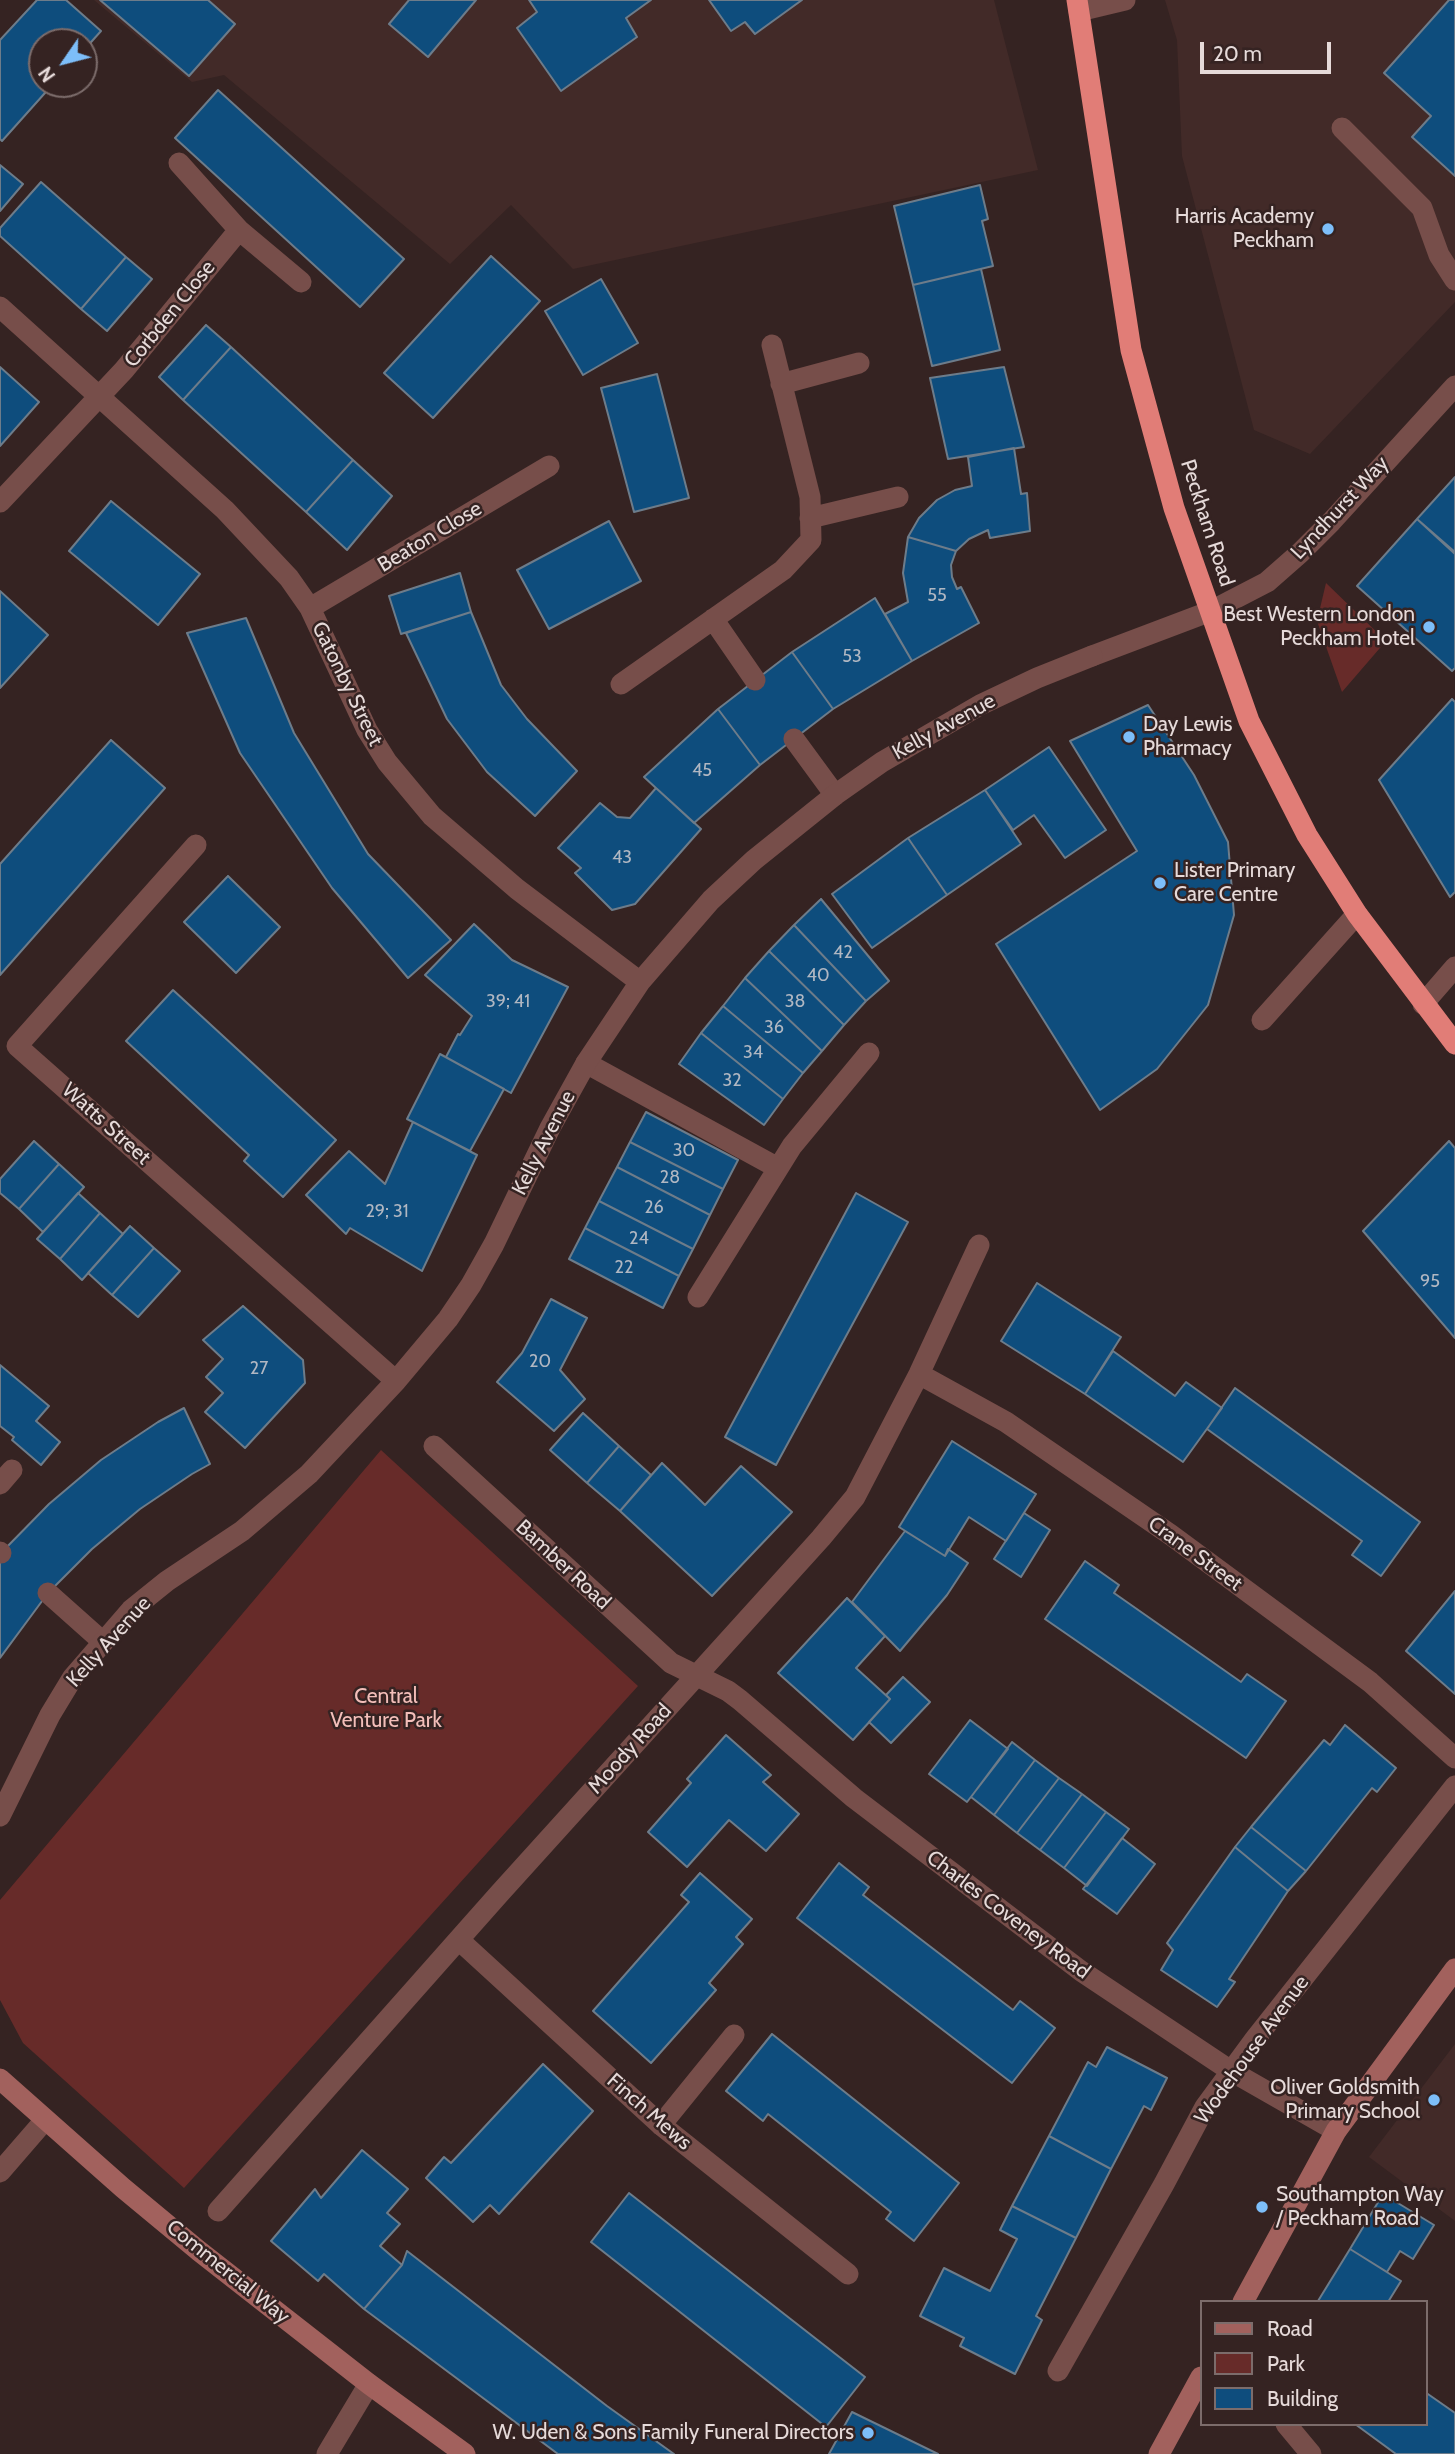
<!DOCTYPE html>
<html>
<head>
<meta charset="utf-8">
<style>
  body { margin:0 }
  #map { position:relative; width:1455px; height:2454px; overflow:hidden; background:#352322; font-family:Cabin,sans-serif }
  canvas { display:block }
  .legend { position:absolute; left:1200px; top:2300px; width:228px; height:126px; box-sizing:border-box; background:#352322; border:2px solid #7c6c6b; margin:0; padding:9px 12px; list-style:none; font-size:21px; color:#e6dad9 }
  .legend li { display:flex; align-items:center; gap:14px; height:35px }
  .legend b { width:35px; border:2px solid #7c6c6b }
  .north { position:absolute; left:28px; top:28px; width:70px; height:70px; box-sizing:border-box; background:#352322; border:2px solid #7c6c6b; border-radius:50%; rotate:235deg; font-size:19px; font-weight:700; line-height:28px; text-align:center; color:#e6dad9 }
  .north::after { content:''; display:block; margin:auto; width:24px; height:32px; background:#7dbef9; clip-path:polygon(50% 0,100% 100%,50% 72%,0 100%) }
  .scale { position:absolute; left:1200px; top:42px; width:131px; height:32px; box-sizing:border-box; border:4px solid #e6dad9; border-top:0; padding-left:9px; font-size:21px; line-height:24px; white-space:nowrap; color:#e6dad9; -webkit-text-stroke:5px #352322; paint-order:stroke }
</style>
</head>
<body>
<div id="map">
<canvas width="1455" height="2454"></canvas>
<ul class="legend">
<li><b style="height:9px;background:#a2615d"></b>Road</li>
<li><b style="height:19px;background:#672b29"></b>Park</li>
<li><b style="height:19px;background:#0e4d7d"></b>Building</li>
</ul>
<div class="north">N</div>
<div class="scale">20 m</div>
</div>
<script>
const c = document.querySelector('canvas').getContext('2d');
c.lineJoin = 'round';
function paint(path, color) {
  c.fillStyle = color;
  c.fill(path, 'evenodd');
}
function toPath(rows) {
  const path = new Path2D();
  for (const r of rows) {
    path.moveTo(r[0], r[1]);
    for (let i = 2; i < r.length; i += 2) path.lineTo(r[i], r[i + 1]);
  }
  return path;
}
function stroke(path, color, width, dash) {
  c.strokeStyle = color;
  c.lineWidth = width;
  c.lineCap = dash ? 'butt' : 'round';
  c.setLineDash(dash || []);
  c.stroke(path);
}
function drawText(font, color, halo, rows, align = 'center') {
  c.font = font + ' Cabin,sans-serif';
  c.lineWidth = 5;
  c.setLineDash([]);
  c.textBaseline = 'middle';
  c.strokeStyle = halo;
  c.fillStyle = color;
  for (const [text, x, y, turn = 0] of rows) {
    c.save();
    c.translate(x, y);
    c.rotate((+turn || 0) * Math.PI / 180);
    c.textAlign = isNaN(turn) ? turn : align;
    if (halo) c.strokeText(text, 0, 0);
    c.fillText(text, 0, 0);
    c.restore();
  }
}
const built = toPath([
  [94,0,994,0,1038,170,573,269,511,205,450,264,224,75,192,82],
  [1165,0,1455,0,1455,302,1310,454,1254,430,1182,156,1177,40],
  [1455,2044,1455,2221,1369,2157]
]);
const green = toPath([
  [1326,583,1386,641,1342,692,1317,621],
  [381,1450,638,1686,184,2188,23,2043,0,2000,0,1900]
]);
const building = toPath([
  [37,0,66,0,101,31,84,50,84,42,42,42,42,84,53,84,2,141,0,139,0,40,37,0],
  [100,0,208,0,235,24,189,76,100,0],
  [409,0,476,0,428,57,389,24,409,0],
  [529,0,651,0,626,18,637,37,561,91,517,28,537,12,529,0],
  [709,0,802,0,755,34,745,22,731,31,709,0],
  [1449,0,1455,0,1455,176,1412,137,1431,116,1384,73,1449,0],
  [218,90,404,259,360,307,175,138,218,90],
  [0,165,23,184,0,211,0,165],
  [41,182,126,257,81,309,0,236,0,228,41,182],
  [980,185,988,219,982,221,993,266,913,285,894,206,980,185],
  [491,256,540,301,433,418,384,373,491,256],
  [126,257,152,279,107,331,81,309,126,257],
  [981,269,1000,350,932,366,913,285,981,269],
  [601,279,638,343,583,375,545,311,601,279],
  [206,325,231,347,183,400,159,377,206,325],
  [231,347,353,460,306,512,183,400,231,347],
  [0,367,39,402,0,446,0,367],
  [1004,367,1024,447,948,459,930,378,1004,367],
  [657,374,689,498,634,512,601,388,657,374],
  [1014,448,1021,494,1027,493,1030,531,990,538,988,530,969,539,956,551,908,537,919,518,937,500,955,490,972,486,968,457,1014,448],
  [353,460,392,496,347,550,306,512,353,460],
  [1455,477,1455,554,1417,519,1455,477],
  [111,501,200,574,158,625,69,551,111,501],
  [1417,519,1455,552,1455,668,1452,671,1357,586,1417,519],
  [609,521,641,581,549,629,517,570,609,521],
  [908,537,956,551,951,565,952,577,957,589,961,587,979,623,912,661,885,614,908,602,903,573,908,537],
  [460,573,471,612,401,634,389,596,460,573],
  [0,591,48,635,0,688,0,591],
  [875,598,912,661,833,709,792,652,875,598],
  [471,612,501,685,527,719,577,771,535,816,487,772,447,719,406,633,471,612],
  [246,618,294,733,368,854,451,940,408,978,332,888,240,753,187,633,246,618],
  [792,652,833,709,760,765,718,709,792,652],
  [1452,699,1455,702,1455,892,1450,897,1379,780,1452,699],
  [1148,705,1194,775,1228,842,1234,915,1208,1005,1157,1069,1100,1110,996,944,1137,851,1070,741,1148,705],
  [718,709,760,765,694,823,644,777,718,709],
  [111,740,165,788,0,975,0,864,111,740],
  [1049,747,1106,830,1065,858,1034,815,1013,830,985,790,1049,747],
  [656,788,701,829,635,904,612,910,575,873,581,868,558,848,600,803,617,817,630,818,656,788],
  [985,790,1021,844,947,895,908,838,985,790],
  [908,838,947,895,872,948,832,894,908,838],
  [228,876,280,927,236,973,184,922,228,876],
  [821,899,889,981,866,1001,794,925,821,899],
  [474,924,512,960,568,987,511,1093,446,1057,458,1034,460,1035,472,1016,425,975,474,924],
  [794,925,866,1001,844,1025,769,951,794,925],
  [769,951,844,1025,822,1051,745,978,769,951],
  [745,978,822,1051,803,1073,723,1006,745,978],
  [173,990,336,1140,283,1197,244,1161,249,1155,126,1041,173,990],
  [723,1006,803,1073,783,1099,701,1033,723,1006],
  [701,1033,783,1099,764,1125,679,1064,701,1033],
  [440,1054,504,1089,470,1151,407,1119,440,1054],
  [646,1112,738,1160,723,1189,630,1142,646,1112],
  [413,1122,477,1155,422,1271,350,1228,346,1234,306,1195,349,1151,385,1184,413,1122],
  [34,1141,59,1164,19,1209,0,1193,0,1179,34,1141],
  [1449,1141,1455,1148,1455,1338,1363,1231,1449,1141],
  [630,1142,723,1189,710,1215,617,1167,630,1142],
  [59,1164,84,1187,43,1232,19,1209,59,1164],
  [617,1167,710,1215,693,1249,599,1201,617,1167],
  [78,1193,100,1213,60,1259,37,1239,78,1193],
  [856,1193,908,1222,776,1465,725,1437,856,1193],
  [599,1201,693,1249,679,1276,585,1228,599,1201],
  [100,1213,123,1234,82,1280,60,1259,100,1213],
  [130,1226,154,1248,112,1295,88,1273,130,1226],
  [585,1228,679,1276,663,1308,569,1259,585,1228],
  [154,1248,180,1271,138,1317,112,1295,154,1248],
  [1037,1283,1121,1337,1085,1394,1001,1341,1037,1283],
  [551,1299,587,1318,560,1370,585,1399,554,1431,497,1382,522,1353,551,1299],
  [243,1306,303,1360,305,1383,245,1448,205,1412,223,1393,206,1377,223,1359,203,1340,243,1306],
  [1113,1351,1175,1396,1186,1382,1222,1408,1183,1462,1085,1394,1113,1351],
  [0,1365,49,1406,36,1421,60,1442,41,1465,12,1440,14,1437,0,1426,0,1365],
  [1235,1388,1420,1522,1381,1576,1352,1555,1362,1541,1207,1429,1235,1388],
  [184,1408,210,1464,192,1474,140,1509,92,1549,48,1593,0,1658,0,1554,49,1504,101,1460,158,1422,184,1408],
  [583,1413,619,1446,587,1483,550,1450,583,1413],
  [952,1441,1036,1494,1006,1541,969,1517,945,1556,899,1527,952,1441],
  [619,1446,651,1475,620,1511,587,1483,619,1446],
  [662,1463,705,1505,741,1466,792,1512,712,1596,620,1511,662,1463],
  [1024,1513,1050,1530,1021,1577,994,1559,1024,1513],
  [905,1531,945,1556,948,1549,968,1563,947,1595,900,1651,852,1602,905,1531],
  [1085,1561,1119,1585,1114,1593,1241,1682,1247,1674,1286,1701,1246,1758,1045,1619,1085,1561],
  [1455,1591,1455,1694,1406,1651,1455,1591],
  [847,1598,885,1636,856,1668,890,1699,853,1740,778,1673,847,1598],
  [903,1677,930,1702,891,1743,869,1722,890,1699,886,1695,903,1677],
  [970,1720,1008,1749,967,1802,929,1774,970,1720],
  [1345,1725,1396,1768,1377,1792,1372,1788,1306,1871,1251,1827,1324,1740,1330,1745,1345,1725],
  [726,1735,771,1775,763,1782,799,1814,766,1851,729,1820,687,1867,648,1832,691,1783,687,1779,726,1735],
  [1012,1742,1035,1760,994,1815,971,1797,1012,1742],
  [1035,1760,1059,1778,1017,1833,994,1815,1035,1760],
  [1059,1778,1082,1794,1040,1850,1017,1833,1059,1778],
  [1082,1794,1106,1812,1064,1868,1040,1850,1082,1794],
  [1106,1812,1129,1829,1087,1886,1064,1868,1106,1812],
  [1251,1827,1306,1871,1288,1891,1235,1847,1251,1827],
  [1122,1838,1155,1864,1117,1914,1083,1889,1122,1838],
  [1235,1847,1288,1891,1229,1979,1235,1982,1217,2007,1161,1970,1173,1950,1167,1943,1235,1847],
  [839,1863,869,1887,863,1895,1013,2010,1020,2001,1055,2028,1012,2083,797,1918,839,1863],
  [700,1873,752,1919,736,1937,743,1944,709,1983,716,1990,651,2063,593,2011,689,1902,681,1895,700,1873],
  [772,2034,959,2183,914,2241,886,2219,891,2212,768,2114,763,2121,726,2091,772,2034],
  [1107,2047,1167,2078,1151,2110,1144,2106,1111,2169,1049,2136,1088,2062,1096,2067,1107,2047],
  [543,2064,593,2111,499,2214,490,2205,473,2222,426,2178,444,2157,451,2163,543,2064],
  [1049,2136,1111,2169,1076,2238,1012,2206,1049,2136],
  [362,2150,408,2189,387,2213,400,2224,380,2246,402,2265,364,2309,324,2274,318,2281,271,2241,315,2189,321,2198,362,2150],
  [629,2193,865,2377,826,2427,591,2242,629,2193],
  [1383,2194,1434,2225,1413,2259,1400,2251,1387,2272,1350,2249,1383,2194],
  [1012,2206,1076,2238,1036,2316,1042,2320,1015,2374,960,2346,964,2338,920,2316,944,2268,990,2291,1017,2239,1000,2230,1012,2206],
  [1350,2249,1401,2281,1388,2302,1318,2301,1350,2249],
  [407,2251,607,2406,674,2454,558,2454,364,2309,402,2265,407,2251],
  [1425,2392,1455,2413,1455,2454,1396,2454,1355,2424,1425,2424,1425,2392],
  [852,2412,938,2454,829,2454,852,2412]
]);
const lane = toPath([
  [1079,11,1125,0],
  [1342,128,1422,208,1439,255,1455,280],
  [781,384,859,363],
  [810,518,898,497],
  [713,619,755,680],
  [1092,656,1211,611],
  [621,684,783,570,811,540,810,497,772,345],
  [794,739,835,795],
  [1262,1020,1357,914],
  [586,1063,778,1168],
  [698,1297,792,1146,869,1053],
  [0,1484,12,1470],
  [0,1552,1,1553],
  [48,1593,103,1642],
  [661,2125,734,2035],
  [1286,2424,1311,2454]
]);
const street = toPath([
  [179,163,239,230,301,282],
  [0,307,225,510,289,578,310,608,367,730,387,762,432,816,517,889,640,982],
  [0,502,124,370,239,230],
  [310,608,549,466],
  [1211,611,1267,582,1300,553,1331,522,1455,386],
  [196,845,17,1046,396,1381],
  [1423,1004,1455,967],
  [919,1374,1006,1422,1171,1535,1370,1682,1455,1758],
  [434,1446,671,1663,728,1691,740,1700,854,1798,1081,1971,1231,2071,1336,2131],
  [0,1816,50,1715,73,1677,131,1610,167,1581,242,1531,309,1474,396,1381,448,1319,471,1285,494,1244,550,1128,586,1063,640,982,711,900,754,860,835,795,882,762,980,705,1037,678,1092,656],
  [459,1940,661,2125,848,2274],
  [0,2172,45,2120],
  [218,2211,499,1894,821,1538,855,1497,919,1374,979,1245],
  [1058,2371,1164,2184,1205,2107,1255,2039,1455,1786],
  [327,2454,369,2384]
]);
const secondary = toPath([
  [0,2079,123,2188,199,2251,369,2384,465,2454],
  [1243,2302,1336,2131,1455,1969],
  [1159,2454,1201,2377]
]);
const highway = toPath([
  [1077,0,1131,350,1174,508,1249,721,1307,835,1357,914,1455,1044]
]);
const markers = [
  [1328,229,7,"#7dbef9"],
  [1429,627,7,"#7dbef9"],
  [1129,737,7,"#7dbef9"],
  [1160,883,7,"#7dbef9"],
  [1434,2100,7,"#7dbef9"],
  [1262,2207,7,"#7dbef9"],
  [868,2433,7,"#7dbef9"]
];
const numberNames = [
  ["55",937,596],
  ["53",852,657],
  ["45",702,771],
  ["43",622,858],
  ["42",843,953],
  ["40",818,976],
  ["39; 41",508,1002],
  ["38",795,1002],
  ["36",774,1028],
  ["34",753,1053],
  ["32",732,1081],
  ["30",684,1151],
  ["28",670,1178],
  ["26",654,1208],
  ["29; 31",387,1212],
  ["24",639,1239],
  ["22",624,1268],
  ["95",1430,1282],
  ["20",540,1362],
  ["27",259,1369]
];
const poiNames = [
  ["Harris Academy",1314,217],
  ["Peckham",1314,241],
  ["Best Western London",1415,615],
  ["Peckham Hotel",1415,639],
  ["Day Lewis",1143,725,"left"],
  ["Pharmacy",1143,749,"left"],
  ["Lister Primary",1174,871,"left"],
  ["Care Centre",1174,895,"left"],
  ["Oliver Goldsmith",1420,2088],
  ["Primary School",1420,2112],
  ["Southampton Way",1276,2195,"left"],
  ["/ Peckham Road",1276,2219,"left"],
  ["W. Uden & Sons Family Funeral Directors",854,2433]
];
const streetNames = [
  ["Corbden Close",170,314,-51],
  ["Lyndhurst Way",1340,508,-47],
  ["Peckham Road",1207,523,72],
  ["Beaton Close",430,537,-31],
  ["Gatonby Street",347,684,64],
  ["Kelly Avenue",944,727,-29],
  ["Watts Street",106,1124,42],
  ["Kelly Avenue",544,1143,-63],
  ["Crane Street",1195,1554,36],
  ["Bamber Road",563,1565,43],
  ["Kelly Avenue",109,1642,-48],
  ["Moody Road",630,1749,-48],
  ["Charles Coveney Road",1008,1915,37],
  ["Wodehouse Avenue",1252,2050,-54],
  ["Finch Mews",649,2112,41],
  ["Commercial Way",228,2272,39]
];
const parkNames = [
  ["Central",386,1697],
  ["Venture Park",386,1721]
];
paint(built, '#422a28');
paint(green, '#672b29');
paint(building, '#0e4d7d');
stroke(building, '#6d7c8a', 2);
stroke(lane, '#774e4a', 21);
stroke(street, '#774e4a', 21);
stroke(secondary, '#a2615d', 21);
stroke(highway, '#e17d77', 21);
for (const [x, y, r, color] of markers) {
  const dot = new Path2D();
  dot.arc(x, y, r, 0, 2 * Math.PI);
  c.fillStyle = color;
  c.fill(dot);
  stroke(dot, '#352322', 2.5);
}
drawText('18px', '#b0b7c2', null, numberNames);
drawText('21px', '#e6dad9', '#352322', poiNames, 'right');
drawText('21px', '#e6dad9', '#352322', streetNames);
drawText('21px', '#f3beb9', '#352322', parkNames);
</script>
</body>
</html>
